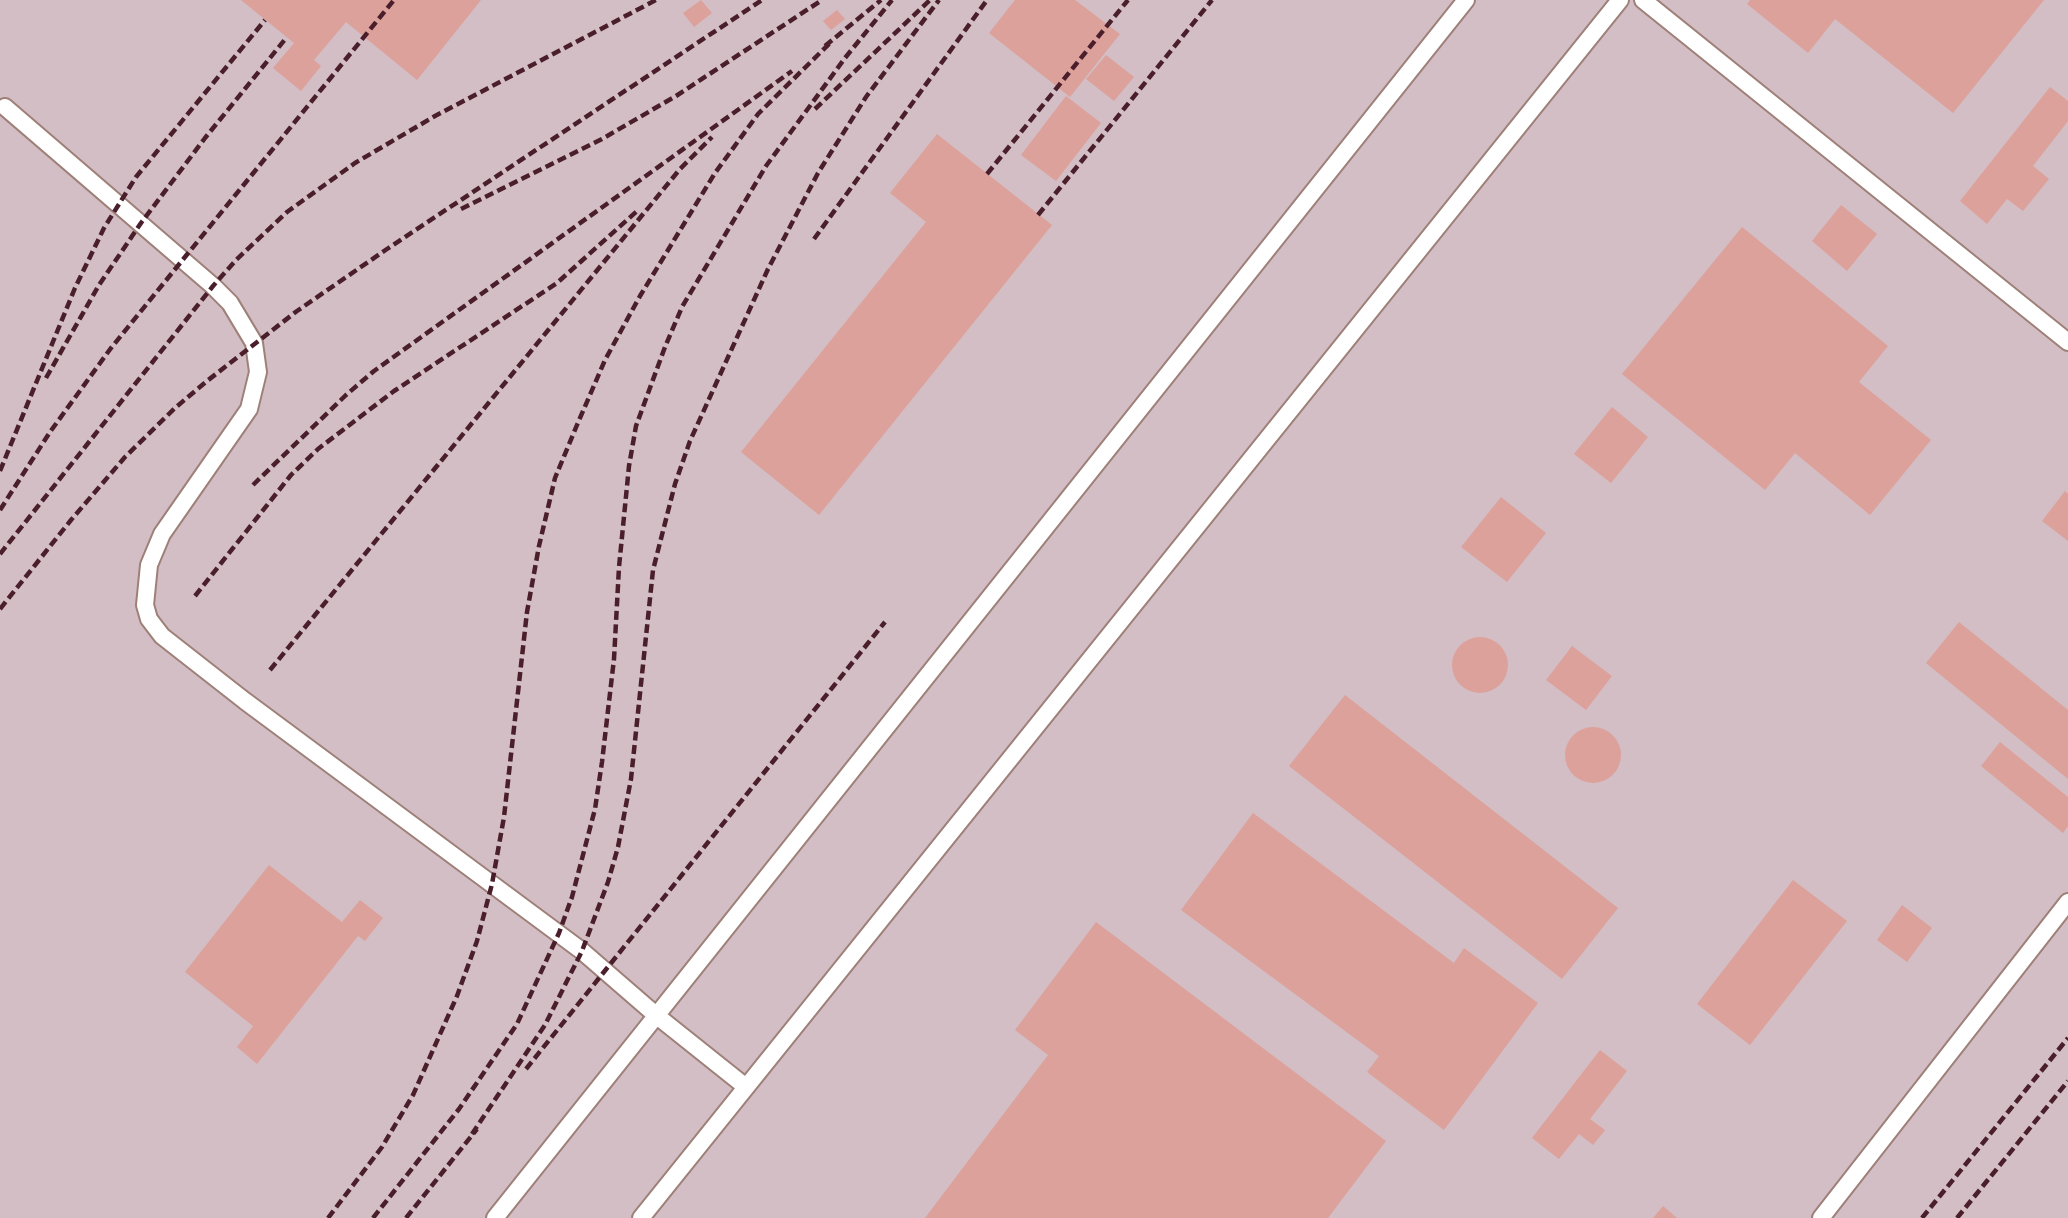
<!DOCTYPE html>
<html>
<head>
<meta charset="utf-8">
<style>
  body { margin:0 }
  canvas { display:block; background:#f3e0c5 }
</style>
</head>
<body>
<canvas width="2068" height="1218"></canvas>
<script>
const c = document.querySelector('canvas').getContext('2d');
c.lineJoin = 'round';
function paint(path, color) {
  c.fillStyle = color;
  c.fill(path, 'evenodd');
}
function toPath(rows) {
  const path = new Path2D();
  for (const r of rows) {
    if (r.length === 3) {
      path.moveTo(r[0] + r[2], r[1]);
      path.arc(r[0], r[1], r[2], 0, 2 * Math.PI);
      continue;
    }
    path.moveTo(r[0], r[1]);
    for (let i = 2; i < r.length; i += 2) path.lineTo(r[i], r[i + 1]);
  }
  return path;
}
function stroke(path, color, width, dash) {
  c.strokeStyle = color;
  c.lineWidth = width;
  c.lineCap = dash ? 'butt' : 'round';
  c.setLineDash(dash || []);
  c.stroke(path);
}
const industrial = toPath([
  [0,0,2068,0,2068,1218,0,1218]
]);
const building = toPath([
  [241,0,481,0,417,80,346,22,314,60,321,66,301,91,273,68,294,43],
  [701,0,712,13,694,27,683,13],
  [1015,0,1075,0,1120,34,1070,97,989,33],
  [1750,0,2044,0,1953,113,1835,19,1808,53,1747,4],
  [837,10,845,19,831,30,823,21],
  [1106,55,1134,77,1114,101,1086,79],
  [2050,87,2068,101,2068,121,2033,166,2049,179,2023,211,2007,199,1987,224,1960,201],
  [1066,96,1101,123,1056,181,1021,155],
  [937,134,1052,225,819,515,741,452,926,222,890,193],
  [1841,205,1877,234,1847,271,1812,241],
  [1742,227,1888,346,1859,382,1931,440,1870,515,1795,453,1765,490,1622,374],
  [1612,407,1648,437,1611,483,1574,454],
  [2065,491,2068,494,2068,541,2042,521],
  [1501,497,1546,533,1507,582,1461,547],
  [1959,622,2068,710,2068,779,1926,663],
  [1480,665,28],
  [1572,646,1612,676,1586,710,1546,680],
  [1345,695,1618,908,1562,979,1289,766],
  [1593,755,28],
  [2000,742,2068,797,2068,826,2063,833,1981,766],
  [1253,813,1454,963,1464,948,1538,1003,1444,1130,1367,1072,1379,1056,1181,910],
  [269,865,342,922,360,900,383,918,365,941,358,936,257,1064,237,1047,253,1026,185,972],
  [1793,880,1847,921,1750,1045,1697,1004],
  [1902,905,1932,928,1907,962,1877,940],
  [1096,922,1386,1141,1328,1218,925,1218,1048,1055,1015,1030],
  [1600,1050,1627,1071,1590,1119,1605,1130,1593,1145,1579,1134,1559,1159,1532,1138],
  [1663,1206,1677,1218,1653,1218]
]);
const lane = toPath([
  [1643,0,2068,342],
  [5,107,213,286,230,303,254,343,258,372,249,409,162,534,149,565,145,605,149,619,162,636,245,701,582,951,657,1016,746,1087],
  [495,1218,1466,0],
  [641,1218,1620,0],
  [1821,1218,2068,902]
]);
const rail = toPath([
  [825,46,881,0],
  [815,109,930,0],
  [987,174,1128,0],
  [461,209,602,139,676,96,822,0],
  [1038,215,1212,0],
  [814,239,987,0],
  [46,378,99,285,141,223,205,138,287,37],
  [0,471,75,288,104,228,136,177,265,20],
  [253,485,346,395,374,371,792,71],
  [0,510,50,432,111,348,394,0],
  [0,554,213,286,236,260,287,212,355,163,435,116,656,0],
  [195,596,291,475,318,449,394,391,557,283,637,211],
  [0,609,71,520,125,457,175,408,207,381,297,311,387,249,762,0],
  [270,670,680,169,712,137],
  [526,1069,885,622],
  [472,1134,545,1025,582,951,608,882,618,847,631,779,653,570,675,484,690,441,768,269,818,173,866,97,939,0],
  [328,1218,382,1147,413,1095,457,996,477,941,492,884,504,817,527,612,539,546,555,478,577,425,605,360,640,296,715,173,758,114,832,41],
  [373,1218,459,1109,517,1024,559,933,572,897,595,809,602,762,614,659,619,567,629,466,636,426,665,347,682,307,766,166,845,58,892,0],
  [406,1218,477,1129],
  [1922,1218,2068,1038],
  [1957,1218,2068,1081]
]);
paint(industrial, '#d2bec4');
paint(building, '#dda19b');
stroke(lane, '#9e8078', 20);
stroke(lane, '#fff', 16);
stroke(rail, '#4a1f2b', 4.5, [9, 4.5]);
</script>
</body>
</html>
